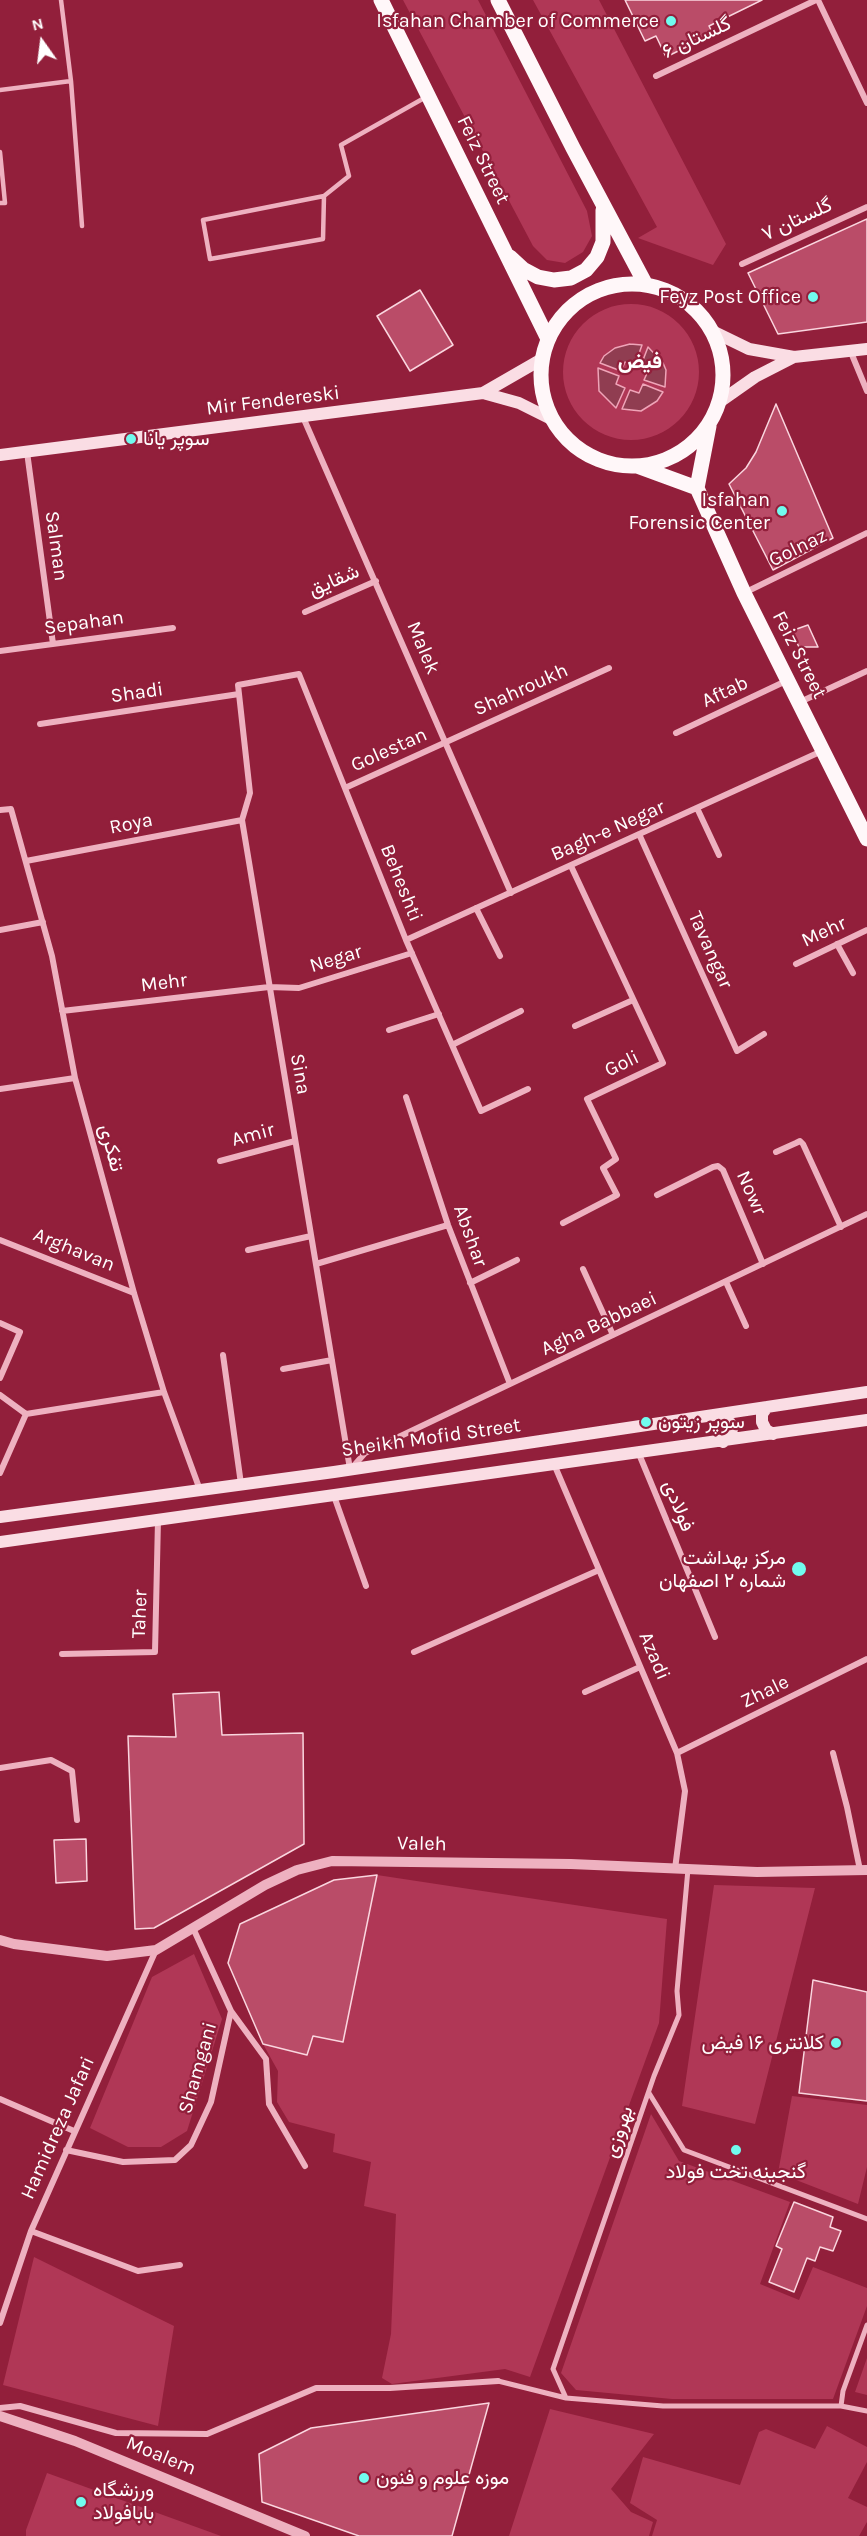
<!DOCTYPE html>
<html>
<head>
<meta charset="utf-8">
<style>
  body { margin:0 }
  #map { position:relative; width:867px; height:2536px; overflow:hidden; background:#921f3b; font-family:Karla,sans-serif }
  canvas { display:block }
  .north { position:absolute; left:12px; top:12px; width:60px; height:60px; -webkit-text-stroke:4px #921f3b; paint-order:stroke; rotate:346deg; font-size:16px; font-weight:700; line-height:24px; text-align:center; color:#fff }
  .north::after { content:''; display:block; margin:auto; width:21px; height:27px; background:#fff; clip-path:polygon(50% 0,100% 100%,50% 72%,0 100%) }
</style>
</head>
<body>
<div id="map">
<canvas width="867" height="2536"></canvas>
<div class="north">N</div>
</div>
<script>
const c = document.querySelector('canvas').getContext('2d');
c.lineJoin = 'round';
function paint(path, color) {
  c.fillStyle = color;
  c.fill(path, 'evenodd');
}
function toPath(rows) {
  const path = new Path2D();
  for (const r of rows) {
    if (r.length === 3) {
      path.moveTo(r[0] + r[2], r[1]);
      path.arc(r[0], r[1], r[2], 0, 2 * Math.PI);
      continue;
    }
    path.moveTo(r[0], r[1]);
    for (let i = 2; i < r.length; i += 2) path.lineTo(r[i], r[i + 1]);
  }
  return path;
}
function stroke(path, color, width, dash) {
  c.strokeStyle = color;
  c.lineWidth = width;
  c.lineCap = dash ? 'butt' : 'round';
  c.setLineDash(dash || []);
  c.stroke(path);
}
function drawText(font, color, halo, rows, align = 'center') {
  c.font = font + ' Karla,Vazirmatn,sans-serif';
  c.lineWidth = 4.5;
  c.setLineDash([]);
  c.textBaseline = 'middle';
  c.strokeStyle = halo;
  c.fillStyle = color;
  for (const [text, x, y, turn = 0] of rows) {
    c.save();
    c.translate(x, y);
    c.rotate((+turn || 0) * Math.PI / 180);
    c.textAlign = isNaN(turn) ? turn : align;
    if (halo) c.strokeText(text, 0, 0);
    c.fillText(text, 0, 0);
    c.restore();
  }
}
const green = toPath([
  [403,0,478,0,587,211,592,236,583,252,565,263,547,260,533,246],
  [533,0,599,0,726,244,713,265,638,238,657,227],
  [631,372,68],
  [377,1875,667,1919,659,2023,530,2377,505,2369,392,2384,382,2378,391,2334,396,2214,364,2206,371,2162,333,2152,335,2134,289,2122,277,2102,278,2071,263,2044,307,2055,313,2036,343,2041],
  [714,1885,815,1888,755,2124,682,2106],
  [194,1954,222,2019,187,2131,161,2147,128,2147,90,2128,152,1977],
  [792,2096,867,2105,867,2167,858,2204,778,2173],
  [651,2114,679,2161,790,2202,760,2284,799,2300,813,2267,867,2288,867,2306,833,2399,672,2399,576,2390,561,2373],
  [34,2257,174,2326,158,2426,3,2385],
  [867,2358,867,2395,855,2392],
  [550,2409,654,2434,611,2489,631,2512,653,2522,649,2536,509,2536],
  [827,2426,867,2447,867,2462,848,2498,867,2507,867,2522,859,2536,652,2536,657,2520,630,2503,643,2457,740,2485,759,2432,766,2429,815,2449],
  [47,2473,221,2536,26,2536,26,2530]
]);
const water = toPath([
  [630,344,642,345,635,365,625,362,621,371,600,363,604,356,615,348,630,344],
  [648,347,663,363,666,370,665,387,644,380,648,371,640,368,648,347],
  [598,368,619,376,616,384,625,388,616,408,599,391,598,368],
  [643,384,663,392,657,401,641,411,622,409,630,390,639,393,643,384]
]);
const building = toPath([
  [625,0,762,0,709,26,713,34,666,57,656,36,645,41,625,0],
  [867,219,867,322,778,334,748,273,867,219],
  [420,290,453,345,410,371,377,316,420,290],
  [776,404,833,538,773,570,729,484,746,468,756,452,776,404],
  [808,625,818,647,799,647,791,631,808,625],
  [219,1692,222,1735,303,1733,304,1844,154,1928,135,1929,128,1736,176,1737,173,1694,219,1692],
  [86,1839,87,1881,56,1883,54,1840,86,1839],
  [377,1875,343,2042,313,2036,307,2055,263,2044,228,1963,240,1924,334,1880,377,1875],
  [813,1980,867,1992,867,2101,799,2093,813,1980],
  [794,2202,833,2217,830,2227,841,2231,833,2251,820,2247,815,2261,807,2258,794,2292,769,2282,782,2249,776,2246,794,2202],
  [489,2403,452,2536,359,2536,262,2502,259,2454,311,2428,489,2403]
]);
const service = toPath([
  [61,0,71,81,82,226],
  [0,90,71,81],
  [0,152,5,203,0,203],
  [324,196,323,239,210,259,203,220,324,196,349,176,341,145,426,97]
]);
const pedestrian = toPath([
  [649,2093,684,2150,867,2219],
  [498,2381,566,2398,663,2406,841,2406,867,2411],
  [566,2398,553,2369,654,2076,679,2015,677,1991,688,1869],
  [841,2406,843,2391,867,2325]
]);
const minor = toPath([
  [818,0,867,103],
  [656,76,816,0],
  [742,264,867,207],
  [850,350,867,391],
  [303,417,511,893],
  [27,452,53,644],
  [744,593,867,533],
  [305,612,376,581],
  [0,651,173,628],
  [800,702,867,671],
  [40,724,239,694],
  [676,733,786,681],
  [345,788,609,668],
  [697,808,719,855],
  [0,810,11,809,52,956,75,1078,134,1293,164,1392,200,1490],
  [639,834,737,1051,764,1034],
  [26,861,242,820],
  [476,908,500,956],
  [0,930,43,922],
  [406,940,822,751],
  [837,944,853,973],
  [796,964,867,930],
  [62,1011,269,987,299,988,412,953],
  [575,1026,633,1000],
  [389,1030,439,1014],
  [452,1045,521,1011],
  [0,1089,75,1078],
  [406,1097,448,1225,510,1384],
  [776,1152,796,1143,800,1141,803,1144,841,1227],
  [220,1161,295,1141],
  [657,1195,713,1167,718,1166,723,1170,763,1264],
  [563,1223,617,1195,603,1168,616,1159,587,1099,663,1063,571,866],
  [0,1240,134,1293],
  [248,1250,311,1236],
  [316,1264,448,1225],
  [583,1269,613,1335],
  [726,1282,746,1326],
  [470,1283,517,1260],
  [0,1323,20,1332,0,1378],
  [223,1355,241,1484],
  [283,1369,332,1360],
  [0,1395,26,1414,164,1392],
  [639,1454,715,1637],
  [554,1464,677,1753,685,1791,675,1869],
  [350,1469,242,820,250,793,238,685,299,674,406,940,481,1111,528,1089],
  [351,1469,365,1453,867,1214],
  [0,1473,26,1414],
  [334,1496,366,1586],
  [414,1652,599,1570],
  [62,1654,155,1652,158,1520],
  [585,1692,640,1667],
  [677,1753,867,1659],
  [833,1753,847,1807,860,1870],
  [0,1768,51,1760,72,1771,77,1820],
  [193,1928,231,2011,266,2059,269,2104,305,2166],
  [0,2099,74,2131],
  [66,2150,123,2162,175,2160,191,2145,211,2102,231,2011],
  [31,2231,138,2271,180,2265],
  [0,2323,31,2231,156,1950],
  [0,2408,20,2406,116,2433,207,2434,316,2388,390,2388,498,2381]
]);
const tertiary = toPath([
  [0,1940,14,1944,107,1956,156,1950,265,1885,297,1870,332,1861,571,1864,757,1872,867,1870],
  [0,2416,75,2441,305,2536]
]);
const secondary = toPath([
  [712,331,749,349,794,357,867,349],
  [483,393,542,359],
  [718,403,755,377,794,357],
  [0,455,483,393,519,403,551,419],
  [767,1407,762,1414,762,1422,766,1430,773,1434],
  [718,1415,727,1418,732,1427,731,1436,723,1442],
  [0,1517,334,1472,867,1392],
  [0,1542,867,1420]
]);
const primary = toPath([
  [381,0,548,339],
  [498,0,573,148,646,285],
  [510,257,523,269,538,277,554,280,571,278,586,270,597,257,603,242,603,210],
  [632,375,91],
  [637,466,697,488],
  [697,488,744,593,867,839],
  [697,488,709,426]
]);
const markers = [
  [671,21,6,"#71fbee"],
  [813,297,6,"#71fbee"],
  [131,439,6,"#71fbee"],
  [782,511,6,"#71fbee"],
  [646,1422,6,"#71fbee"],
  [799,1569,8,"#71fbee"],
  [836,2043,6,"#71fbee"],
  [736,2150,6,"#71fbee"],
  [364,2478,6,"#71fbee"],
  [81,2502,6,"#71fbee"]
];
const poiNames = [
  ["Isfahan Chamber of Commerce",659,21],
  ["Feyz Post Office",801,297],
  ["سوپر یانا",143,439,"left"],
  ["Isfahan",770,500],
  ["Forensic Center",770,523],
  ["سوپر زیتون",658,1422,"left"],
  ["مرکز بهداشت",786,1558],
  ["شماره ۲ اصفهان",786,1581],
  ["کلانتری ۱۶ فیض",824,2043],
  ["گنجینه تخت فولاد",736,2172,"center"],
  ["موزه علوم و فنون",376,2478,"left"],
  ["ورزشگاه",93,2490,"left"],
  ["بابافولاد",93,2513,"left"]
];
const streetNames = [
  ["گلستان ۶",697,38,-25],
  ["Feiz Street",483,160,64],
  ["گلستان ۷",797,220,-25],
  ["Mir Fendereski",273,401,-7],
  ["Salman",56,546,82],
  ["Golnaz",798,548,-26],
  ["شقایق",334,581,-23],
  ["Sepahan",84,623,-8],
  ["Malek",423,648,67],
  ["Feiz Street",799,655,63],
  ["Shahroukh",521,690,-24],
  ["Aftab",725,692,-25],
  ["Shadi",137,693,-8],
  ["Golestan",389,750,-24],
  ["Roya",131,824,-11],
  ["Bagh-e Negar",608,831,-24],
  ["Beheshti",401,883,68],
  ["Mehr",824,932,-25],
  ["Tavangar",710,950,66],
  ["Negar",336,959,-17],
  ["Mehr",164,983,-7],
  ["Goli",622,1064,-26],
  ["Sina",300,1074,80],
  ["Amir",253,1135,-15],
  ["تفکری",111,1148,75],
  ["Nowr",751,1193,66],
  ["Abshar",470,1236,70],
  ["Arghavan",74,1250,22],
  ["Agha Babbaei",599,1324,-25],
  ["Sheikh Mofid Street",431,1438,-8],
  ["فولادی",678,1506,68],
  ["Taher",140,1614,-88],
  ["Azadi",654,1656,67],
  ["Zhale",765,1692,-26],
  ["Valeh",422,1844,1],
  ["Shamgani",198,2068,-74],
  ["Hamidreza Jafari",58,2128,-66],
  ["بهروزی",619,2132,-71],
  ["Moalem",161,2456,22]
];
const neighbourhoodNames = [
  ["فیض",640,362]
];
paint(green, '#b03756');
paint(water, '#903d51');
stroke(water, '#efa4b8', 1.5);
paint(building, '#ba4c68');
stroke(building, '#fad6df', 1.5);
stroke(service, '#eeb1c0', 4.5);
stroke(pedestrian, '#eeb1c0', 5);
stroke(minor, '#eeb1c0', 6);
stroke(tertiary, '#eeb1c0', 10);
stroke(secondary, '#fadde4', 12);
stroke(primary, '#fff7f9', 15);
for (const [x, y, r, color] of markers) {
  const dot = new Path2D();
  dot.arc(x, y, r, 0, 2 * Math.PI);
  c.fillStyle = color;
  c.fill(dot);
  stroke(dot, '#921f3b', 2);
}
drawText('20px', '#fff', '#921f3b', poiNames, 'right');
drawText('20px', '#fff', '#921f3b', streetNames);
drawText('bold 21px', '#fff', '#921f3b', neighbourhoodNames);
</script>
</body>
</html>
